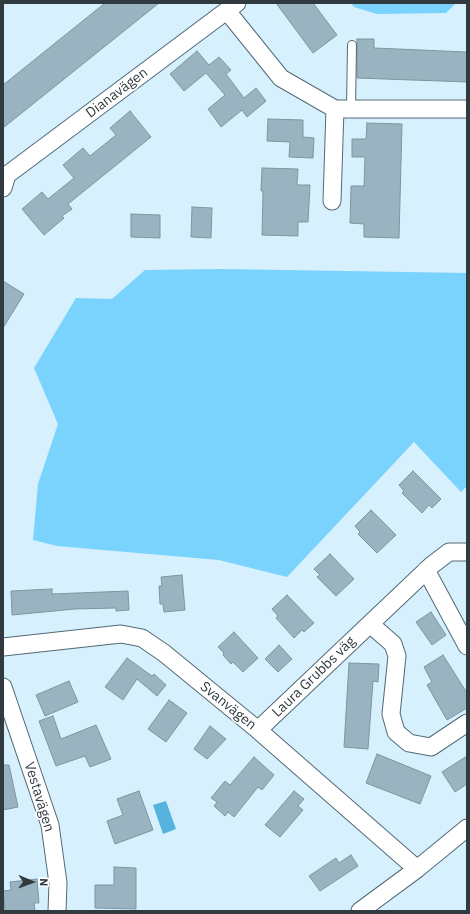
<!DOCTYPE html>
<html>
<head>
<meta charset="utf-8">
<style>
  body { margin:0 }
  #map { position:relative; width:470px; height:914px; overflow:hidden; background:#d6f0fd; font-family:"IBM Plex Sans",sans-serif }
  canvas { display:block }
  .frame { position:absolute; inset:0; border:4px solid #303a3f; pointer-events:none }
  .north { position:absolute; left:12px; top:862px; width:40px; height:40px; -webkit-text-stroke:3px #fff; paint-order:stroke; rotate:91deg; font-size:11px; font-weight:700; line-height:16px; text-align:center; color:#303a3f }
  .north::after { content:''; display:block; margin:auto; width:14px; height:18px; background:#303a3f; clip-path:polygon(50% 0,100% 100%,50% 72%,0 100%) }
</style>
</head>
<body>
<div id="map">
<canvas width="470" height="914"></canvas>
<div class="frame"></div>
<div class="north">N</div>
</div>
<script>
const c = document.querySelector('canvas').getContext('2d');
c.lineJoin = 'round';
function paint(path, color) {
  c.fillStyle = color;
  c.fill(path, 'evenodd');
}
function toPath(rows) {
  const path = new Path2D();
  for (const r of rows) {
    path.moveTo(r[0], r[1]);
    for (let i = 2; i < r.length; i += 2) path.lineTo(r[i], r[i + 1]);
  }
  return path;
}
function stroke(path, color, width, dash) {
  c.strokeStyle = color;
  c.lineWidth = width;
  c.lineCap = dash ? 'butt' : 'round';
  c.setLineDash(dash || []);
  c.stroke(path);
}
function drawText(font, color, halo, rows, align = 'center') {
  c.font = font + ' "IBM Plex Sans",sans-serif';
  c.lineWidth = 3.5;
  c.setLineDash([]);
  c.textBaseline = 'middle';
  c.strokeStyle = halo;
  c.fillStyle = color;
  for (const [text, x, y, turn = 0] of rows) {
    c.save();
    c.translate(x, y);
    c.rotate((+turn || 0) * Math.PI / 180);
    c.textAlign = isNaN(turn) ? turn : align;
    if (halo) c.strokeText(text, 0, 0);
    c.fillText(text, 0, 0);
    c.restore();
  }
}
const green = toPath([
  [351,3,456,3,446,13,377,14,354,7],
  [222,269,467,273,467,486,461,492,414,442,287,577,219,560,57,546,33,540,38,484,58,424,34,368,76,298,112,299,145,270]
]);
const water = toPath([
  [166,801,176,829,163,834,153,805]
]);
const building = toPath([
  [105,3,159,3,3,128,3,85,105,3],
  [276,3,313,3,337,35,313,53,276,3],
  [357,39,374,39,374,48,467,52,467,82,357,78,357,39],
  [197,51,209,65,219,57,231,70,226,74,244,98,256,88,266,101,247,117,242,110,221,127,208,109,225,95,206,73,184,91,170,74,197,51],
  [130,111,151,137,68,204,72,209,62,216,64,218,44,235,22,209,42,192,48,199,74,178,63,165,83,148,90,156,116,135,110,128,130,111],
  [268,119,303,120,303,137,314,138,313,158,289,157,290,142,267,141,268,119],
  [367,123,402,124,399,238,364,237,364,224,350,223,351,186,364,186,365,157,352,157,352,139,366,139,367,123],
  [262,168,298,169,297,185,310,185,308,222,298,222,298,236,262,235,263,191,261,191,262,168],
  [192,207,212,208,211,238,191,237,192,207],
  [131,214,160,215,160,238,131,237,131,214],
  [3,281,24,294,3,328,3,281],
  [413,471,441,499,432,508,429,505,422,513,402,493,404,491,399,485,413,471],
  [371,510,396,535,377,553,358,534,360,532,355,526,371,510],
  [330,554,354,579,336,596,317,577,320,575,314,569,330,554],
  [182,575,185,610,164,612,163,604,160,604,159,586,162,586,161,577,182,575],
  [52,589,52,594,128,591,129,610,116,611,116,608,75,609,12,615,11,591,52,589],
  [287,595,314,623,304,632,302,630,294,638,276,618,278,616,272,609,287,595],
  [431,612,446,635,432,645,416,622,431,612],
  [234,632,258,658,243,672,233,662,231,664,223,655,224,653,218,647,234,632],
  [279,645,292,659,278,672,265,659,279,645],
  [443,655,467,693,467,708,447,720,427,685,432,682,424,667,443,655],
  [127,658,152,676,154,674,166,685,157,696,137,679,123,700,105,687,127,658],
  [349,663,379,664,378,682,373,681,368,749,344,747,349,663],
  [69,681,78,702,45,716,36,695,69,681],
  [169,700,187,713,166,742,148,729,169,700],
  [53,716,61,739,96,725,111,759,90,767,85,756,56,766,39,721,53,716],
  [210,726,226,739,207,759,194,749,210,726],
  [377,754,431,776,420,804,366,783,377,754],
  [467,756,467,784,455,792,442,772,467,756],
  [254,757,274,775,262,790,258,787,234,817,228,812,225,816,214,806,217,802,211,798,225,781,230,785,254,757],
  [3,765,9,765,18,807,3,810,3,765],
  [139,791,153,830,115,844,107,821,123,815,117,799,139,791],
  [294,791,304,799,298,806,303,810,280,837,265,825,294,791],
  [351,855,358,866,320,891,309,876,336,858,339,863,351,855],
  [114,867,136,868,136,909,95,908,95,885,114,885,114,867],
  [37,879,39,903,34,903,35,911,5,911,3,891,11,890,10,882,37,879]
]);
const lane = toPath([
  [351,109,352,45]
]);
const street = toPath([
  [227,11,281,78,335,109,467,109],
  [3,188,7,175,237,3],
  [332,201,335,109],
  [426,570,467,646],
  [370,624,393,644,397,656,391,714,396,732,409,743,431,747,467,723],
  [3,647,121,634,142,638,164,653,258,730,417,869],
  [3,687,50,825,58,883,57,911],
  [258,730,432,565,449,552,467,552],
  [360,911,417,869,467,828]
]);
const streetNames = [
  ["Dianavägen",117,93,-37],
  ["Laura Grubbs väg",314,677,-44],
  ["Svanvägen",228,706,39],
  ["Vestavägen",39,797,73]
];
paint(green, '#79d3fd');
paint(water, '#55b3de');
paint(building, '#9ab3c0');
stroke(building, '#7d95a1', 1);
stroke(lane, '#536a75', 10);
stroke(street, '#536a75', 19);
stroke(lane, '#fff', 8);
stroke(street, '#fff', 17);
drawText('14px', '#303a3f', '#fff', streetNames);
</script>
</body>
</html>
